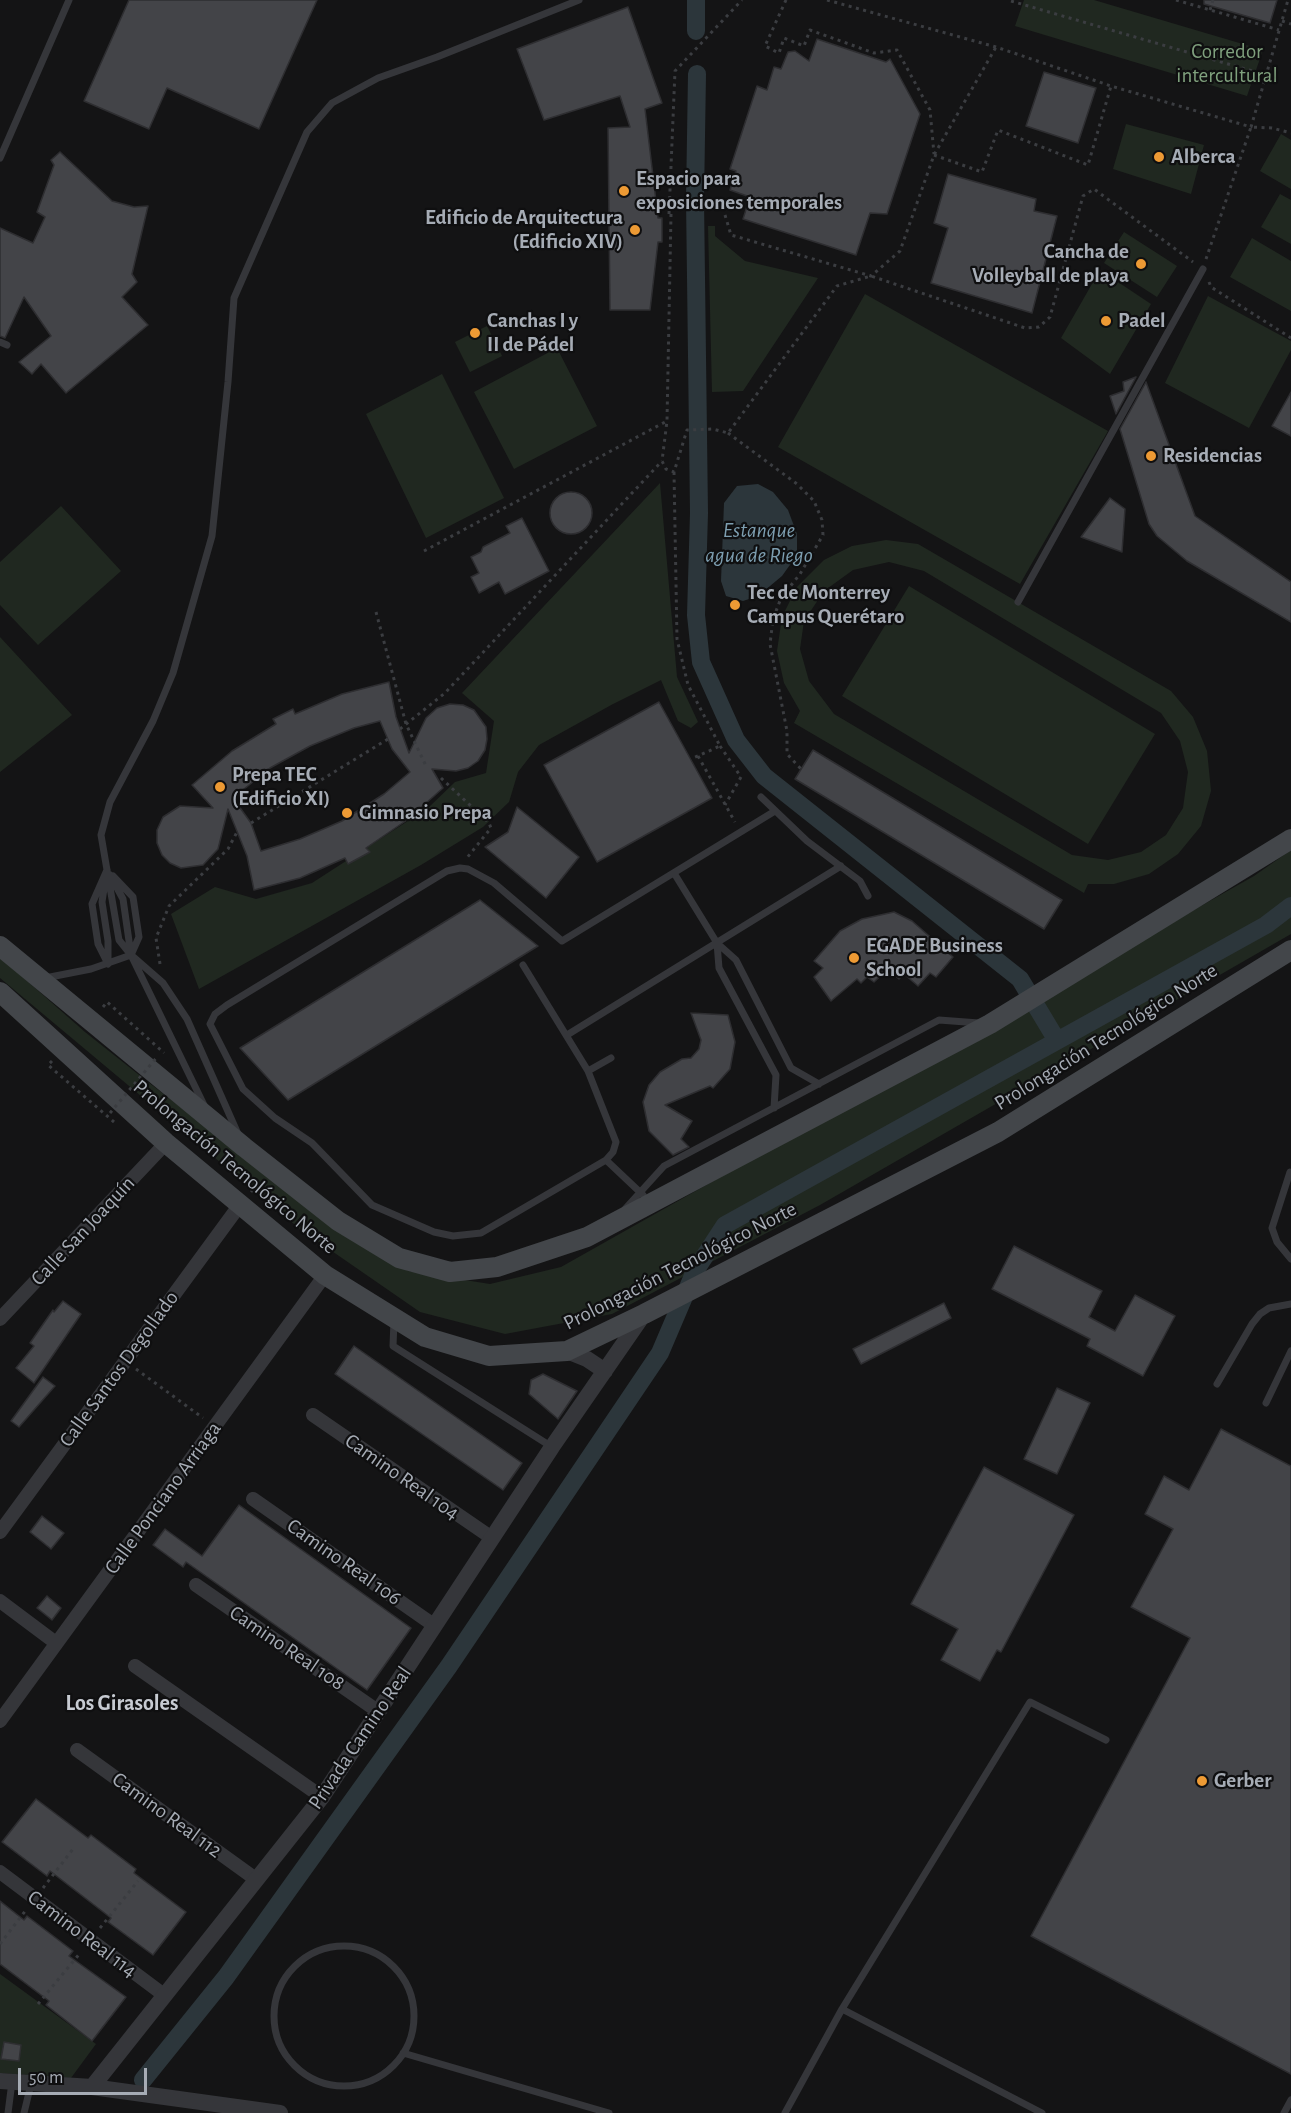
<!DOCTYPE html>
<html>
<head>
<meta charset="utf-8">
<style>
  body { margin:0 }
  #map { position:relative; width:1291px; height:2113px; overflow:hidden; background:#141415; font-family:"Alegreya Sans",sans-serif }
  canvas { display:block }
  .scale { position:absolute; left:18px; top:2068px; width:129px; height:27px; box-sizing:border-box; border:3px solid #a6acb5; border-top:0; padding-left:8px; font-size:18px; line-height:21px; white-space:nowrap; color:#a6acb5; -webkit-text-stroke:4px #0f0f10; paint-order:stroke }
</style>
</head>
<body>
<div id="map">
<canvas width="1291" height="2113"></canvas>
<div class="scale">50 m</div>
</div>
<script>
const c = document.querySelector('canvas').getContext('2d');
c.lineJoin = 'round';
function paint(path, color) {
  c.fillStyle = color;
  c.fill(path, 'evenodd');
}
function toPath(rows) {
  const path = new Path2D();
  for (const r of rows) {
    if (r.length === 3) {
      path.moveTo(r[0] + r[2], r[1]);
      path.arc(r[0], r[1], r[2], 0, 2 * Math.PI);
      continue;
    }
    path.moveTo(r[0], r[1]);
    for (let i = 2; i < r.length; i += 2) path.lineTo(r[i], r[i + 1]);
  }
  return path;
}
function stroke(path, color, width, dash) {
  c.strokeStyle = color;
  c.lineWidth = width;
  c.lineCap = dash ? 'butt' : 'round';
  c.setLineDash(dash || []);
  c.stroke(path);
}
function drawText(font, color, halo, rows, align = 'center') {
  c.font = font + ' "Alegreya Sans",sans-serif';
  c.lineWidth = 4.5;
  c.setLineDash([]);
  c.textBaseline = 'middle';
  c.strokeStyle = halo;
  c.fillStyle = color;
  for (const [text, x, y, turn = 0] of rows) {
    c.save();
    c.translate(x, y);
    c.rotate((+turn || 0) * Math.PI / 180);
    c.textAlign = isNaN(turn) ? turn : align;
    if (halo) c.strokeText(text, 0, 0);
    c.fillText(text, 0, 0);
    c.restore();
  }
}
const green = toPath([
  [1024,0,1094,0,1263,50,1247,96,1015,26],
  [1126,124,1204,145,1191,194,1113,169],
  [1281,134,1291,140,1291,189,1260,171],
  [1280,194,1291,200,1291,244,1261,227],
  [708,226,715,226,715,236,745,261,818,278,743,391,712,392],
  [1124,232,1177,266,1157,297,1104,263],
  [1252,238,1291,261,1291,311,1230,277],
  [1100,270,1151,304,1110,374,1061,338],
  [865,294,1108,431,1020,584,778,447],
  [1208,296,1291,341,1291,350,1249,428,1165,383],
  [487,326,502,356,470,372,455,342],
  [557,348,597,426,514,469,474,392],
  [442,374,504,498,426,538,366,414],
  [660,483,677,677,698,722,691,728,678,721,661,680,613,704,539,745,518,772,509,802,483,827,421,865,199,989,171,914,215,887,256,899,312,883,428,808,455,782,486,773,494,721,462,693],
  [61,506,121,571,38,645,0,605,0,562],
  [886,540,918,544,1171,691,1193,717,1207,751,1211,791,1201,826,1178,854,1149,874,1114,884,1088,884,1084,893,794,723,800,711,784,683,777,651,782,617,797,587,824,560,852,546],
  [889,562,924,571,1161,713,1180,741,1188,772,1183,808,1166,835,1141,852,1108,860,1072,855,834,714,809,681,800,649,804,621,824,591,853,570],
  [909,586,1155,734,1088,844,842,696],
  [0,637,72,715,0,772],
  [1291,850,1291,934,820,1205,612,1314,505,1334,420,1312,300,1229,0,978,0,957,85,1032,148,1082,293,1193,408,1271,490,1284,561,1267,1254,876],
  [0,1974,96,2044,71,2078,0,2073]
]);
const water = toPath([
  [758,484,773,492,788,510,797,534,797,555,782,576,758,596,743,601,726,596,721,581,724,503,737,486]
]);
const canal = toPath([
  [696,0,696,31],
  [697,74,695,199,699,513,696,615,701,662,736,740,764,776,1020,979,1056,1039],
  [143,2080,226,1977,449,1666,660,1353,695,1271,725,1225,1266,925,1291,906]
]);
const building = toPath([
  [129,0,317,0,259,129,167,88,149,129,84,101,129,0],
  [1204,0,1277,0,1270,23,1204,4,1204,0],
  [628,7,662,103,645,109,658,218,662,218,662,242,658,242,650,310,610,310,608,128,630,127,620,96,544,120,517,49,628,7],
  [817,39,886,62,890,59,920,114,887,214,870,213,856,255,743,219,750,197,730,190,736,171,730,169,757,86,767,90,774,67,781,69,788,52,795,51,809,61,817,39],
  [1044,72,1096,88,1078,143,1026,126,1044,72],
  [60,152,112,201,134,207,148,206,132,274,137,282,122,297,148,325,66,393,41,364,32,374,19,362,51,336,24,297,5,338,0,336,0,228,33,243,45,217,37,212,54,165,51,160,60,152],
  [948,174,1036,199,1034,211,1057,216,1032,313,931,283,948,228,934,223,948,174],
  [1136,377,1116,414,1110,396,1124,391,1123,382,1136,377],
  [1146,382,1195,516,1291,582,1291,622,1187,561,1157,536,1149,524,1120,429,1146,382],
  [1291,392,1291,436,1272,426,1291,392],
  [571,513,21],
  [1110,498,1125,509,1122,552,1081,537,1110,498],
  [522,518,549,571,505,594,499,582,479,593,471,577,479,573,471,557,481,552,483,547,510,533,506,526,522,518],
  [389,682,396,717,409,753,426,718,437,708,450,704,463,705,474,710,486,727,487,739,485,750,478,761,468,768,456,771,432,769,443,788,407,820,366,848,370,852,348,864,345,858,300,878,254,890,247,856,228,809,218,849,203,865,181,868,170,863,162,855,157,843,157,830,163,817,180,806,213,808,192,785,232,751,276,724,273,719,293,709,295,714,342,694,389,682],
  [380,721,392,749,410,772,384,794,342,821,300,839,261,851,251,823,233,798,270,768,310,746,354,728,380,721],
  [659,702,712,798,597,862,544,765,659,702],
  [813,750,1062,900,1044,929,795,779,813,750],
  [517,807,579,857,546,898,485,847,508,832,517,807],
  [480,900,538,946,288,1100,240,1048,480,900],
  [894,912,912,921,953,957,936,977,930,973,918,986,904,974,899,979,888,969,874,982,867,977,861,983,857,979,831,1001,814,977,823,968,814,961,840,931,862,919,894,912],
  [691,1013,728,1015,735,1042,730,1069,713,1088,710,1086,665,1105,692,1121,681,1139,689,1147,673,1155,649,1131,643,1102,649,1085,660,1072,682,1059,691,1058,699,1049,701,1040,691,1013],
  [1014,1246,1102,1291,1089,1317,1115,1331,1135,1295,1175,1316,1143,1376,1087,1346,1090,1339,992,1289,1014,1246],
  [63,1301,81,1314,34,1383,16,1368,34,1346,30,1343,53,1310,54,1312,63,1301],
  [944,1303,951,1318,861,1364,853,1349,944,1303],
  [354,1346,522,1463,503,1490,335,1374,354,1346],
  [543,1374,577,1391,558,1419,529,1394,531,1380,543,1374],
  [43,1377,55,1386,19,1427,11,1421,43,1377],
  [1057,1388,1090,1403,1057,1474,1024,1459,1057,1388],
  [1221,1429,1291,1466,1291,2074,1031,1936,1190,1638,1131,1607,1173,1529,1145,1514,1164,1476,1189,1490,1221,1429],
  [984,1467,1074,1515,1001,1652,997,1650,980,1681,941,1660,958,1629,911,1604,984,1467],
  [239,1505,411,1628,367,1690,186,1562,183,1567,153,1545,165,1529,202,1556,239,1505],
  [42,1516,64,1533,51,1549,30,1532,42,1516],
  [47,1596,61,1608,52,1620,37,1608,47,1596],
  [36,1799,88,1838,91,1835,136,1869,134,1873,186,1912,153,1955,108,1922,111,1918,50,1871,47,1876,2,1842,36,1799],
  [0,1901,24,1920,27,1916,73,1951,69,1956,126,1997,92,2041,46,2005,49,2001,0,1964,0,1901],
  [4,2042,21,2045,19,2061,1,2059,4,2042]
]);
const path = toPath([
  [786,0,765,46,779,53,784,38,804,46,810,30,874,53,897,50,930,110,934,154],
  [827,0,996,47,1111,86,1251,127,1288,0],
  [1176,0,1279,30],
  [1011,1,1266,75],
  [1210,10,1213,0],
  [1282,21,1291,24],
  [934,155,982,172,998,130,1088,165,1111,86],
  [669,214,675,71,742,0],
  [671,214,667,421,662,461,666,469,674,472,687,430,713,429,728,433,837,286,871,276,1025,328,1039,327,1050,317,1083,196,1094,189,1193,262],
  [725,215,731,235,871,276,900,251,934,155,996,47],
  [1206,259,1251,127,1272,128,1291,133],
  [1209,282,1211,287,1291,338],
  [728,433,797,484,814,501,822,520,823,535,800,574,781,598,773,619,770,644,787,731,787,754,801,769],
  [674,472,677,639,688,685,720,746,691,759],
  [424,551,667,421],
  [376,612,406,724,426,766],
  [400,729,445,693,662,461],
  [720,746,741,777,725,805],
  [698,756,735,822],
  [441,778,489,823,491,828,466,859],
  [251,823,388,739],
  [160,964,156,938,169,906,228,849,237,832],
  [103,1007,107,1002,164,1053],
  [52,1061,48,1065,114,1122],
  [251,1192,260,1181],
  [136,1369,203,1418],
  [43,1888,73,1849],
  [100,1928,138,1881],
  [0,1944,26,1910],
  [38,2004,81,1952]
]);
const service = toPath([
  [0,158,69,0],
  [0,342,7,345],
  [1018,602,1203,269],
  [761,797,807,841,860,881,868,896],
  [107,870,92,904,98,944,108,964],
  [674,873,717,943,736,960,791,1068,819,1084],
  [110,875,123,899,131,955,163,983,187,1019,238,1134],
  [105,882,102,902,108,941,108,963],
  [717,943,719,968,776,1075,774,1108],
  [523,965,588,1071,616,1142,613,1152,606,1160,481,1233,453,1236,434,1232,372,1205,312,1143,275,1118,243,1089,210,1024,215,1014,227,1005,447,871,460,868,468,869,494,883,562,941,775,811],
  [45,978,91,969,131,955,139,937,133,897,113,876],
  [567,1035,841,866],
  [588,1071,611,1058],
  [204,1105,131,955,119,940,101,835,110,802,153,721,173,673,212,536,228,382,234,298,307,132,332,103,378,78,437,57,579,0],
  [606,1160,643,1195],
  [1290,1172,1272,1228,1277,1242,1291,1259],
  [625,1209,664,1166,939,1020,979,1023],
  [394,1321,393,1346,552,1447],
  [1217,1384,1252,1324,1260,1314,1269,1308,1291,1304],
  [1266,1403,1291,1351],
  [344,2016,70],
  [842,2009,1042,2113],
  [403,2053,609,2113],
  [8,2113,12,2082],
  [24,2113,31,2084],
  [785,2113,842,2009,1030,1702,1106,1740],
  [1284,2113,1291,2100]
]);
const minor = toPath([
  [0,1319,166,1143],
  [313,1415,492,1538],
  [253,1499,435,1626],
  [0,1532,239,1206],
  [196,1585,379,1712],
  [0,1601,56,1643],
  [135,1666,322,1797],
  [0,1721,325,1275],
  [77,1750,257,1880],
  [0,1872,164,1995]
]);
const tertiary = toPath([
  [567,1351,587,1359,605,1371],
  [0,2081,92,2087,280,2113],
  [92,2087,322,1797,552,1447,644,1314]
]);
const secondary = toPath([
  [0,946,244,1147,338,1221,399,1258,450,1272,497,1267,587,1237,990,1024,1291,839],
  [0,992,166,1143,325,1275,425,1337,489,1356,567,1351,644,1314,998,1132,1291,950]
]);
const pathBridge = toPath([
  [110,1113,158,1056]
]);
const markers = [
  [1159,157,6,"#ed9a34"],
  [624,191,6,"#ed9a34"],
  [635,230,6,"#ed9a34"],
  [1141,264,6,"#ed9a34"],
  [1106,321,6,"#ed9a34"],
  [475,333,6,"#ed9a34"],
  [1151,456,6,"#ed9a34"],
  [735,605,6,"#ed9a34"],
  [220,787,6,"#ed9a34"],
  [347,813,6,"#ed9a34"],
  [854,958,6,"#ed9a34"],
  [1202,1781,6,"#ed9a34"]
];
const parkNames = [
  ["Corredor",1227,52],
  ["intercultural",1227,76]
];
const poiNames = [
  ["Alberca",1171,157],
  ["Espacio para",636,179],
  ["exposiciones temporales",636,203],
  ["Edificio de Arquitectura",623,218,"right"],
  ["(Edificio XIV)",623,242,"right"],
  ["Cancha de",1129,252,"right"],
  ["Volleyball de playa",1129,276,"right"],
  ["Canchas I y",487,321],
  ["II de Pádel",487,345],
  ["Padel",1118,321],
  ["Residencias",1163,456],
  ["Tec de Monterrey",747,593],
  ["Campus Querétaro",747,617],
  ["Prepa TEC",232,775],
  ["(Edificio XI)",232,799],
  ["Gimnasio Prepa",359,813],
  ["EGADE Business",866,946],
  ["School",866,970],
  ["Gerber",1214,1781]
];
const streetNames = [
  ["Prolongación Tecnológico Norte",1106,1037,-32],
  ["Prolongación Tecnológico Norte",235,1167,40],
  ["Calle San Joaquín",83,1231,-47],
  ["Prolongación Tecnológico Norte",680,1266,-27],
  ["Calle Santos Degollado",119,1369,-54],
  ["Camino Real 104",402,1477,35],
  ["Calle Ponciano Arriaga",163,1498,-54],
  ["Camino Real 106",344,1562,35],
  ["Camino Real 108",287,1648,34],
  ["Privada Camino Real",360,1738,-56],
  ["Camino Real 112",167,1815,36],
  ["Camino Real 114",82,1934,37]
];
const waterNames = [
  ["Estanque",759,530],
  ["agua de Riego",759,555]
];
const neighbourhoodNames = [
  ["Los Girasoles",122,1703]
];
paint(green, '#202820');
paint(water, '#2c363b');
stroke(canal, '#2c363b', 18);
paint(building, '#434448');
stroke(building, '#2e2e31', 1.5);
stroke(path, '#3b3d41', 3, [3, 4.5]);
stroke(service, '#35363a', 7);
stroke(minor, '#35363a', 14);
stroke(tertiary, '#35363a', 16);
stroke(secondary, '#43464a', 20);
stroke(pathBridge, '#3b3d41', 3, [3, 4.5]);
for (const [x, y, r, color] of markers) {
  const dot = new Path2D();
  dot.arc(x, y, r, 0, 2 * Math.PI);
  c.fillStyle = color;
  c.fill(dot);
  stroke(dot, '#0f0f10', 2);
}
drawText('21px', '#7fa07d', '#0f0f10', parkNames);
drawText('bold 21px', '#a6acb5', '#0f0f10', poiNames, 'left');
drawText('21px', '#a6acb5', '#0f0f10', streetNames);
drawText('italic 22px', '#7d9eb0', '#0f0f10', waterNames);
drawText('bold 22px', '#c7cbd2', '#0f0f10', neighbourhoodNames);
</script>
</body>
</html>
